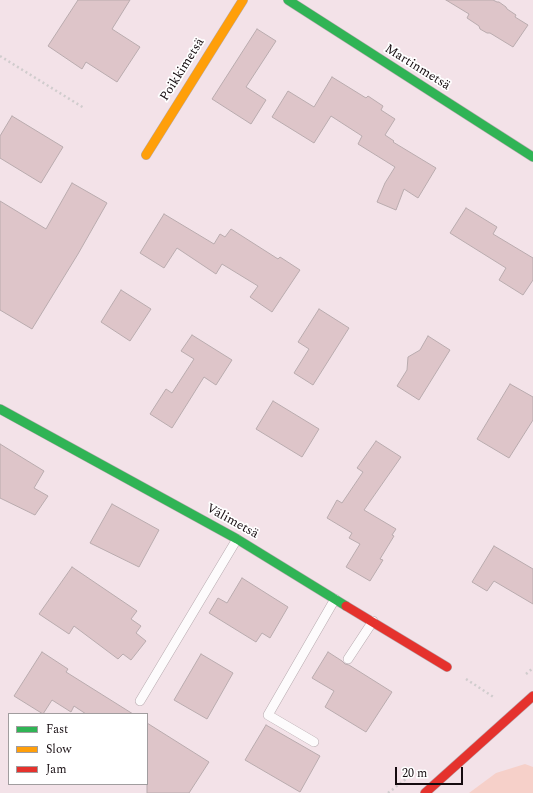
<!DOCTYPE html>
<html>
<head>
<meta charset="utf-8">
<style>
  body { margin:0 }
  #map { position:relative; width:533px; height:793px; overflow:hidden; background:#f3e2e8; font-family:Spectral,serif }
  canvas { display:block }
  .legend { position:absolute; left:8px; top:713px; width:140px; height:72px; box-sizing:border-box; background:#fff; border:1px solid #a19d9f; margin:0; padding:5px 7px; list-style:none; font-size:12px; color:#150b0f }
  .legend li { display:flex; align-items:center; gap:8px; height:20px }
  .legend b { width:20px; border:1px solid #a19d9f }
  .scale { position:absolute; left:395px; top:767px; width:68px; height:18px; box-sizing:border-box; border:2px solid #150b0f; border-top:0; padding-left:5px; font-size:12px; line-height:14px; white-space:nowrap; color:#150b0f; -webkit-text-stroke:3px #fff; paint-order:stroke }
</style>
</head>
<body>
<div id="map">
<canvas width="533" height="793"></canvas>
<ul class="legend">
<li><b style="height:5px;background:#30b455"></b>Fast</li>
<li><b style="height:5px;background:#ff9f0a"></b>Slow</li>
<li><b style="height:5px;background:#e5322d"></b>Jam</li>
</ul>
<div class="scale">20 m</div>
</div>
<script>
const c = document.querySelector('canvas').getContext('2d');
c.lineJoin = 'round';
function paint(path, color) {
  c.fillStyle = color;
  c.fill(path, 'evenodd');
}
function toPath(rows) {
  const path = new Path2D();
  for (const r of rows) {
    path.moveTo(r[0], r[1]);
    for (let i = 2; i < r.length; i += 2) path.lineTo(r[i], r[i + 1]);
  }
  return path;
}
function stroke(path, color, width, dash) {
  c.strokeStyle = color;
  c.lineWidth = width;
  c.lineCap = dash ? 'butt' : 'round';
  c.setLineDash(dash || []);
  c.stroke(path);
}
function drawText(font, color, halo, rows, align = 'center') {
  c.font = font + ' Spectral,serif';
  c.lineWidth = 3.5;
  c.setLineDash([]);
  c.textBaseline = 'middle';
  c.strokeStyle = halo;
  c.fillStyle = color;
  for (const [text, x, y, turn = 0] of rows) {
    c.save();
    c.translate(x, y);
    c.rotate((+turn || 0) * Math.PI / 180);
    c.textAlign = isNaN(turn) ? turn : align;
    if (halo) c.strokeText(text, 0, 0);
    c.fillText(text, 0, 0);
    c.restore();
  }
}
const green = toPath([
  [525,764,533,767,533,793,469,793,496,773]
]);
const building = toPath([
  [78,0,130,0,112,29,140,47,117,82,86,62,82,69,48,46,78,0],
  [446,0,493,0,497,2,499,2,506,7,507,9,516,15,515,17,528,25,513,47,490,33,487,33,480,29,479,26,467,18,469,14,446,0],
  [257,29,276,41,246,87,266,100,251,124,212,99,257,29],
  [332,77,366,98,368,96,383,106,381,110,395,119,385,135,394,141,393,142,436,168,418,198,404,189,396,210,377,202,385,183,395,167,358,144,362,136,331,116,314,143,272,117,288,91,314,107,332,77],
  [12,116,63,147,41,183,0,158,0,136,12,116],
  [72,183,107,203,78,254,32,329,0,310,0,201,46,229,72,183],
  [466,208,497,227,493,234,533,258,533,280,523,295,499,280,506,268,450,233,466,208],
  [164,214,214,244,220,234,225,237,231,229,278,259,280,257,300,270,272,312,250,297,258,286,222,264,216,274,177,248,164,268,140,253,164,214],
  [121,290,151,309,130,341,101,322,121,290],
  [319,309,349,328,313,385,294,373,309,349,298,342,319,309],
  [192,335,232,360,216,385,204,377,172,428,150,414,166,389,172,393,194,359,181,351,192,335],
  [428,336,450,350,419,400,397,386,407,370,408,357,420,350,428,336],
  [510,384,533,397,533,420,509,458,477,439,510,384],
  [273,401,319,429,302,457,256,429,273,401],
  [376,441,401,457,364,510,396,529,392,535,394,536,380,559,383,560,370,581,346,567,360,544,349,538,352,533,327,518,337,500,342,503,363,472,357,468,376,441],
  [0,444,44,471,34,488,48,496,35,515,0,498,0,444],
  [112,504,159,530,139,567,90,543,112,504],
  [494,546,533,569,533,604,494,581,487,591,472,582,494,546],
  [72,567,137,611,131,619,141,626,136,633,146,641,131,660,123,654,118,659,74,626,69,634,39,614,72,567],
  [242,578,288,607,270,638,262,633,256,642,209,613,218,598,227,603,242,578],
  [42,652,68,669,66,672,133,714,86,714,74,706,71,712,52,700,43,714,14,696,42,652],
  [328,652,342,661,345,664,349,665,392,692,366,732,325,707,334,691,312,678,328,652],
  [201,654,233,673,207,719,174,700,201,654],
  [147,723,209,762,189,793,147,793,147,723],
  [266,725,320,756,300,792,245,760,266,725]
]);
const path = toPath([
  [0,56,84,108],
  [526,674,533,668],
  [466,679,495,698],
  [388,793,406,779]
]);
const lane = toPath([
  [348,659,373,621],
  [140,701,237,539],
  [314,742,268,715,335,599]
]);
const fast = toPath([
  [288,0,533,157],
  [0,409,237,539,346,606]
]);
const slow = toPath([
  [146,155,243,0]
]);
const jam = toPath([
  [346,606,447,667],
  [425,793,533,696]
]);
const streetNames = [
  ["Martinmetsä",417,68,32],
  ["Poikkimetsä",183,70,-58],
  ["Välimetsä",232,522,29]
];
paint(green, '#f6d0c9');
paint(building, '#dec5c9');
stroke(building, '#b9abae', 1);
stroke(lane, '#b6a9ae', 10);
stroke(fast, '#b6a9ae', 10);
stroke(slow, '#b6a9ae', 10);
stroke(jam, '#b6a9ae', 10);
stroke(path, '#d0cccd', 2.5, [2, 3]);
stroke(lane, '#fdfbfc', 9);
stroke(fast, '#30b455', 9);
stroke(slow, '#ff9f0a', 9);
stroke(jam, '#e5322d', 9);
drawText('13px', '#150b0f', '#fff', streetNames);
</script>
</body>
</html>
